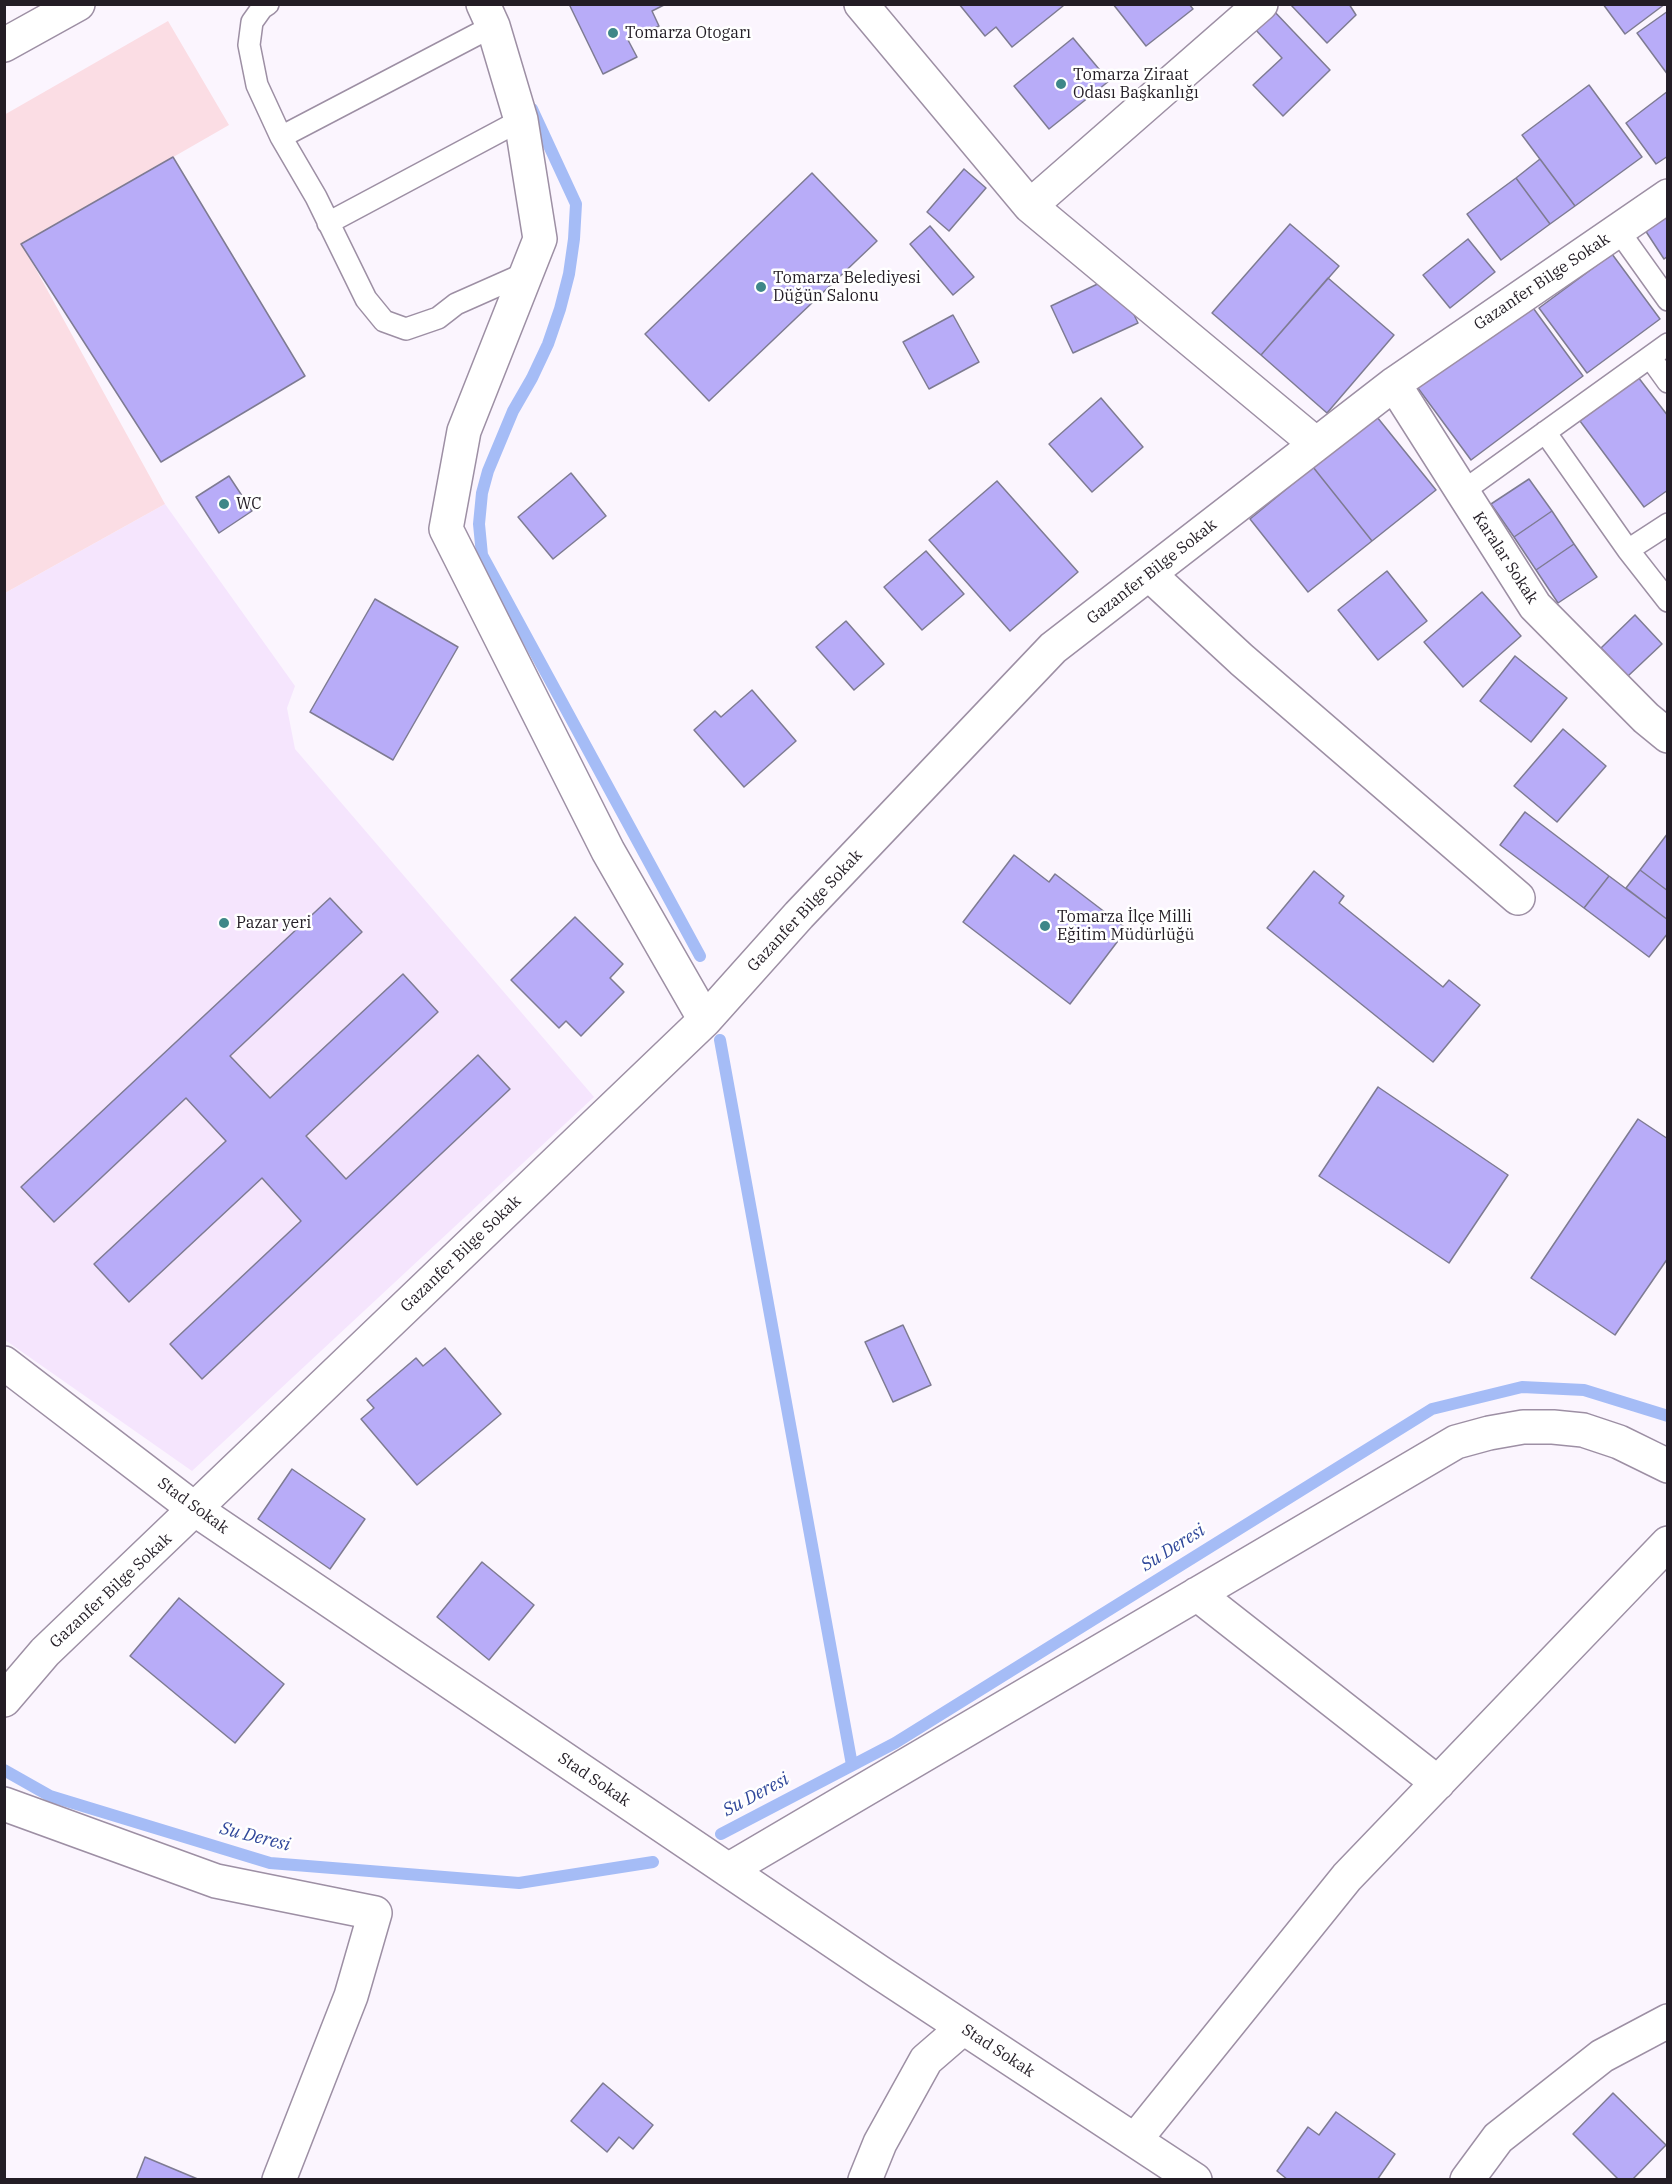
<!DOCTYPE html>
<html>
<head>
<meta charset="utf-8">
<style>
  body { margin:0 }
  #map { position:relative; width:1672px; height:2184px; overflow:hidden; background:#fbf5fe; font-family:"IBM Plex Serif",serif }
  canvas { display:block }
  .frame { position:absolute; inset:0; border:6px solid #231d25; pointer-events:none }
</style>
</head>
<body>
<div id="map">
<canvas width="1672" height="2184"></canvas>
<div class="frame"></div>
</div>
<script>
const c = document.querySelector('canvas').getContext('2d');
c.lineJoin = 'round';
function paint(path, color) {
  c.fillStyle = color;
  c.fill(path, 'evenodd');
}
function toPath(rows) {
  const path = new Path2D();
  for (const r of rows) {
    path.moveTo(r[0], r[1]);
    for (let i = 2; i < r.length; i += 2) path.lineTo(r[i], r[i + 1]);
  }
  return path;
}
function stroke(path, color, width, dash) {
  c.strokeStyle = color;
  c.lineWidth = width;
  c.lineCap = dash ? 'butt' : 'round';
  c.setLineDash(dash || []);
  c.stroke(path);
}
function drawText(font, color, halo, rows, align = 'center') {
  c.font = font + ' "IBM Plex Serif",serif';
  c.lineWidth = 5;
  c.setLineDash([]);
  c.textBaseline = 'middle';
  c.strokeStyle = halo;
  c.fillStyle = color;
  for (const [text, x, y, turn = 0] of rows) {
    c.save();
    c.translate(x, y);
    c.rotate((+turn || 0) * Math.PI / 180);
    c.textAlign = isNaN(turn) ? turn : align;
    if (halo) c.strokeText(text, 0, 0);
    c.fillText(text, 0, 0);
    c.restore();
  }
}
const built = toPath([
  [165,504,295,686,287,708,295,749,594,1097,192,1471,5,1340,5,593]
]);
const green = toPath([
  [168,21,229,125,22,244,165,504,5,593,4,115]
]);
const stream = toPath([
  [532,109,576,204,574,239,569,274,560,309,548,344,532,378,513,411,488,471,482,493,479,524,482,555,700,956],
  [720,1040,852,1765],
  [4,1770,50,1796,270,1863,519,1883,653,1862],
  [721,1834,895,1743,1432,1409,1522,1387,1584,1390,1668,1416]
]);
const building = toPath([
  [569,4,666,4,652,11,659,26,628,40,637,57,603,74,569,4],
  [959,4,1062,4,1063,6,1012,47,996,27,985,36,959,4],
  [1113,4,1189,4,1193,9,1146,46,1113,4],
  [1290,4,1349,4,1356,15,1327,43,1290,4],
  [1603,4,1665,4,1625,34,1603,4],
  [1272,9,1330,70,1283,116,1253,85,1282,58,1253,27,1272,9],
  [1668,11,1668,75,1637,33,1668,11],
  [1073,38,1109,81,1049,129,1014,86,1073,38],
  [1589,85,1642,157,1575,206,1522,135,1589,85],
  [1668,91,1668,156,1656,164,1626,123,1668,91],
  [173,157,305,376,161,462,21,244,173,157],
  [1540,159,1575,206,1550,224,1516,178,1540,159],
  [964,169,986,188,949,231,927,212,964,169],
  [812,173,877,241,709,401,645,334,812,173],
  [1516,178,1550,224,1501,260,1467,214,1516,178],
  [1668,215,1668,256,1664,259,1645,230,1668,215],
  [1290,224,1339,266,1261,355,1212,313,1290,224],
  [930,226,974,277,953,295,910,244,930,226],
  [1468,239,1495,272,1450,308,1423,275,1468,239],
  [1612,254,1660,319,1587,373,1539,308,1612,254],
  [1328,278,1394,335,1327,413,1261,355,1328,278],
  [1106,280,1115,299,1124,294,1138,323,1073,353,1051,306,1106,280],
  [1528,301,1583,376,1471,460,1415,384,1528,301],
  [953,315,979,362,929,389,903,342,953,315],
  [1638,377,1668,416,1668,490,1644,507,1580,421,1638,377],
  [1101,398,1143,447,1092,492,1049,444,1101,398],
  [1377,417,1436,490,1372,541,1313,467,1377,417],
  [1313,467,1372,541,1308,592,1250,519,1313,467],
  [571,473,606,516,553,559,518,517,571,473],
  [229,476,252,511,219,533,196,497,229,476],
  [1529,479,1552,511,1514,537,1491,504,1529,479],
  [997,481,1078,572,1010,631,929,540,997,481],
  [1552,511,1574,544,1536,570,1514,537,1552,511],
  [1574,544,1597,577,1558,603,1536,570,1574,544],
  [926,551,964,594,922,630,884,587,926,551],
  [1387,571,1427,621,1378,660,1338,610,1387,571],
  [1482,592,1521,636,1463,687,1424,642,1482,592],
  [375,599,458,647,393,760,310,712,375,599],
  [1635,615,1662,644,1628,676,1601,648,1635,615],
  [846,621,884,664,854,690,816,647,846,621],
  [1515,656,1567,698,1531,742,1480,701,1515,656],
  [752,690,796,741,744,787,694,730,715,711,721,717,752,690],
  [1563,729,1606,766,1557,822,1514,786,1563,729],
  [1525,812,1609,876,1584,908,1500,845,1525,812],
  [1668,833,1668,891,1640,870,1668,833],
  [1014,855,1049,882,1055,874,1127,929,1070,1004,963,922,1014,855],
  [1640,870,1668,891,1668,920,1626,888,1640,870],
  [1314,871,1344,896,1339,903,1443,987,1449,980,1480,1005,1433,1062,1267,928,1314,871],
  [1609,876,1668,920,1668,933,1649,957,1584,908,1609,876],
  [330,898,362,932,230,1056,270,1098,403,974,438,1012,306,1136,346,1179,478,1055,510,1089,202,1379,170,1344,301,1221,262,1178,129,1302,94,1264,226,1141,186,1098,54,1222,21,1187,330,898],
  [575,917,623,964,610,978,624,992,581,1036,566,1021,559,1028,511,980,575,917],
  [1378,1087,1508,1175,1449,1263,1319,1176,1378,1087],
  [1638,1119,1668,1139,1668,1258,1615,1335,1531,1278,1638,1119],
  [903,1325,931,1385,893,1402,865,1342,903,1325],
  [445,1348,501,1414,417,1485,361,1419,374,1408,367,1400,416,1358,423,1366,445,1348],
  [292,1469,365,1519,330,1569,258,1519,292,1469],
  [482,1562,534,1605,489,1660,437,1617,482,1562],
  [179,1598,284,1684,235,1743,130,1656,179,1598],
  [603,2083,653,2125,633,2149,619,2137,607,2152,571,2121,603,2083],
  [1613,2093,1666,2145,1632,2180,1619,2180,1573,2134,1613,2093],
  [1336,2112,1395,2154,1377,2180,1288,2180,1277,2171,1308,2127,1319,2135,1336,2112],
  [145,2157,200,2180,136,2180,145,2157]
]);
const service = toPath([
  [268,4,262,8,252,22,249,45,257,85,281,137,316,197,366,299,384,321,406,329,438,318,456,304,526,273],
  [281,137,493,26],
  [328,223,521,120],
  [1618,230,1668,300],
  [1650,357,1668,382],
  [1545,432,1628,550,1668,601],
  [1462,492,1668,344],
  [1628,550,1668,524]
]);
const minor = toPath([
  [483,4,493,26,521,120,540,239,464,431,446,529,608,851,705,1020],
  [861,4,1030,206,1316,444],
  [1030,206,1261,4],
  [1394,384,1535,606,1646,718,1668,736],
  [1149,574,1242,660,1518,898],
  [4,1363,196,1510,879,1972,1195,2180],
  [1197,1594,1438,1783],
  [4,1700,45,1652,705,1020,799,915,1053,648,1394,384,1668,196],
  [4,1804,216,1881,375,1913,351,1996,279,2180],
  [728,1870,1456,1442,1489,1433,1523,1427,1553,1427,1583,1430,1619,1442,1668,1466],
  [1135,2140,1347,1877,1668,1543],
  [865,2180,880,2143,926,2060,963,2028],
  [1467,2180,1498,2138,1602,2056,1668,2021]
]);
const secondary = toPath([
  [4,45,78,4]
]);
const markers = [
  [613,33,6,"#3e8788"],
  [1061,84,6,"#3e8788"],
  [761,287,6,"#3e8788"],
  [224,504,6,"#3e8788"],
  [224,923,6,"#3e8788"],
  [1045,926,6,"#3e8788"]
];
const poiNames = [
  ["Tomarza Otogarı",625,33],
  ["Tomarza Ziraat",1073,75],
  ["Odası Başkanlığı",1073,93],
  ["Tomarza Belediyesi",773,278],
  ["Düğün Salonu",773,296],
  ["WC",236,504],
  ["Tomarza İlçe Milli",1057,917],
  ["Eğitim Müdürlüğü",1057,935],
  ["Pazar yeri",236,923]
];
const streetNames = [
  ["Gazanfer Bilge Sokak",1542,282,-34],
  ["Karalar Sokak",1505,558,57],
  ["Gazanfer Bilge Sokak",1152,572,-38],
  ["Gazanfer Bilge Sokak",805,911,-47],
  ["Gazanfer Bilge Sokak",461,1254,-44],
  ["Stad Sokak",193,1506,36],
  ["Gazanfer Bilge Sokak",111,1591,-43],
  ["Stad Sokak",594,1780,34],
  ["Stad Sokak",998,2051,33]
];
const waterNames = [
  ["Su Deresi",1173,1548,-32],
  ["Su Deresi",756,1795,-28],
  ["Su Deresi",255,1837,14]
];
paint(built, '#f5e5fd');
paint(green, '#fbdde4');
stroke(stream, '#a5bcf6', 12);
paint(building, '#b8acf8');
stroke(building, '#7e7b92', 1.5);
stroke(service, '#9d8fa4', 24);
stroke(minor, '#9d8fa4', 36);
stroke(secondary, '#9d8fa4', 36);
stroke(service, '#fff', 21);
stroke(minor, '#fff', 33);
stroke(secondary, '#fff', 33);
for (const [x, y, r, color] of markers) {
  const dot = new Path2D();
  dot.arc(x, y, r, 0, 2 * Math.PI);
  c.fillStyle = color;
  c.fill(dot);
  stroke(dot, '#fff', 2);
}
drawText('16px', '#231d25', '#fff', poiNames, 'left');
drawText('16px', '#231d25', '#fff', streetNames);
drawText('italic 18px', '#2f479a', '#fff', waterNames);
</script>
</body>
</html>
